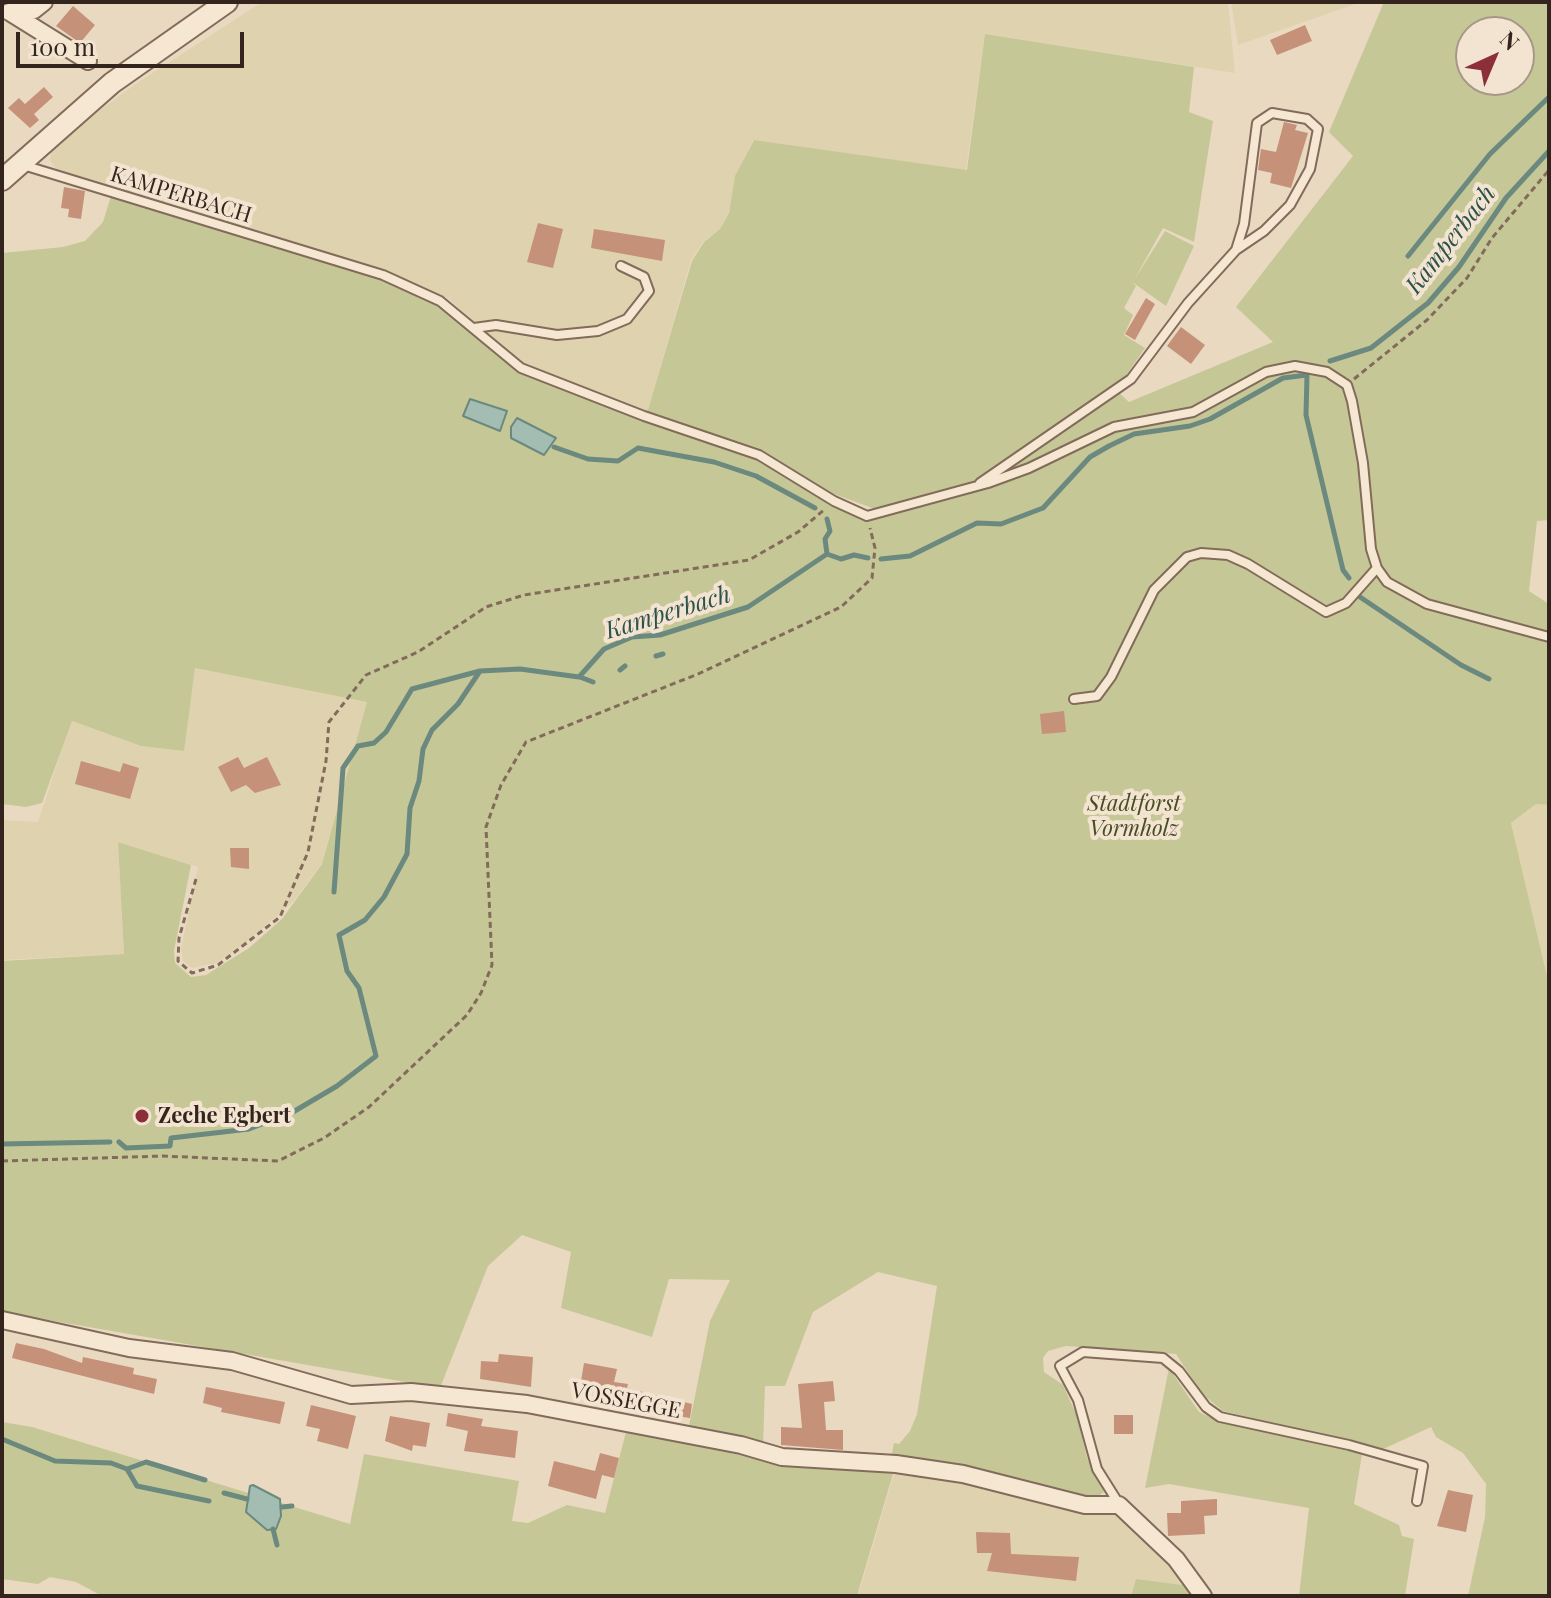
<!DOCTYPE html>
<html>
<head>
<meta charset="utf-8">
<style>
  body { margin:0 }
  #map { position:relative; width:1551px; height:1598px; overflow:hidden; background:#ead9c1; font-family:"Playfair Display",serif }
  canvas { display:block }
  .frame { position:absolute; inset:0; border:4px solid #33251d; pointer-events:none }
  .north { position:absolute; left:1455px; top:16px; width:80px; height:80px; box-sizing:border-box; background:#f2e4d0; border:2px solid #a69888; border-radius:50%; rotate:44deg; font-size:22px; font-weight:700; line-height:32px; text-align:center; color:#33251d }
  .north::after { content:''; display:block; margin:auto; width:28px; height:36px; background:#8c2f39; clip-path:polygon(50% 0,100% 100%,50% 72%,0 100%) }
  .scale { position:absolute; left:16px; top:32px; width:228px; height:36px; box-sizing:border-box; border:4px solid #33251d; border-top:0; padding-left:10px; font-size:24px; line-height:28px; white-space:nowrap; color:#33251d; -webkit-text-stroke:6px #f2e4d0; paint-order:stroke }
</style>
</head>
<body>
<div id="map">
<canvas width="1551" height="1598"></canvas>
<div class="frame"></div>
<div class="north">N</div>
<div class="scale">100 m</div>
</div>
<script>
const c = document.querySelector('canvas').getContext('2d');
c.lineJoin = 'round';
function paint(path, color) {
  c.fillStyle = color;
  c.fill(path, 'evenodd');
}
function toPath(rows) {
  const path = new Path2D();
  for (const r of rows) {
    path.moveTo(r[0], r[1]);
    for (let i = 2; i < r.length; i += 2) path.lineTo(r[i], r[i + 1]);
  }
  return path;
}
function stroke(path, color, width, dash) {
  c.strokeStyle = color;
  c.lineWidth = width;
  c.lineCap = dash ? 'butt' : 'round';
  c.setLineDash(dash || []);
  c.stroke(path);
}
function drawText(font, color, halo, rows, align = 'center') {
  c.font = font + ' "Playfair Display",serif';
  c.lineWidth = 8;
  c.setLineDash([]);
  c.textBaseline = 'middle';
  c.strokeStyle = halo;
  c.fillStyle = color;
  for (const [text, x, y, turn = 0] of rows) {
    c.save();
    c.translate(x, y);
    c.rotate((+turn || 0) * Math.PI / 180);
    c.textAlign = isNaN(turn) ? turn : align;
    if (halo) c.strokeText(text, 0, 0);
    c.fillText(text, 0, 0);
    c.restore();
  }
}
const farmland = toPath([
  [262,2,1228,2,1235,73,985,34,966,170,753,140,736,175,729,212,720,229,703,242,691,260,647,413,522,366,448,298,336,256,58,172,50,160,51,153,80,125,134,85],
  [1231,2,1361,2,1238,45],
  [195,668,367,702,322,863,294,901,244,944,217,963,192,968,183,961,181,949,198,867,118,842,124,954,2,960,2,820,38,822,71,721,141,746,183,751],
  [1536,804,1549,805,1549,982,1511,823],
  [896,1467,1122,1513,1191,1586,1136,1579,1131,1596,858,1596]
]);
const green = toPath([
  [1384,2,1549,2,1549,520,1537,521,1529,591,1549,604,1549,633,1501,622,1549,641,1549,805,1536,804,1511,823,1549,984,1549,1596,1468,1596,1485,1517,1486,1484,1463,1453,1436,1437,1431,1427,1381,1450,1223,1411,1202,1394,1176,1354,1066,1346,1048,1351,1043,1358,1044,1372,1063,1385,1077,1416,1087,1458,1104,1492,1091,1501,891,1459,894,1443,899,1444,910,1431,917,1414,937,1286,878,1272,813,1312,785,1386,765,1386,763,1446,688,1431,710,1321,730,1280,669,1279,652,1337,561,1308,571,1252,522,1235,488,1266,440,1388,2,1312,2,961,124,954,118,842,191,865,174,951,175,963,191,977,206,975,249,948,282,919,322,864,367,702,195,668,184,751,141,746,72,721,42,803,26,807,2,804,2,253,63,247,85,241,103,222,111,196,371,274,435,301,519,371,757,457,869,519,971,484,875,509,823,490,758,448,647,413,692,261,704,242,720,229,729,213,735,176,754,140,967,170,985,34,1194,67,1189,112,1213,121,1194,242,1163,228,1134,280,1165,231,1194,246,1166,306,1132,282,1136,286,1124,308,1133,315,1124,335,1145,348,1116,390,1129,402,1273,342,1236,307,1353,156,1329,132],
  [1471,32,1519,32,1519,80,1471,80],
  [1169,1368,1199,1412,1218,1421,1362,1454,1354,1504,1399,1525,1402,1536,1414,1539,1405,1596,1299,1596,1309,1508,1169,1484,1145,1488],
  [2,1422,32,1427,350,1524,364,1454,519,1481,512,1521,528,1523,567,1505,605,1513,627,1428,895,1467,857,1596,102,1596,76,1582,50,1577,38,1584,2,1579],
  [1136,1579,1191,1586,1198,1596,1131,1596]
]);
const water = toPath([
  [470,399,507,411,500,431,463,416,470,399],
  [517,418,556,438,544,455,511,438,511,427,517,418],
  [253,1485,280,1499,281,1516,276,1529,267,1530,246,1512,250,1486,253,1485]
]);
const stream = toPath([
  [1408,256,1490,154,1549,97],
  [1330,361,1371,348,1428,303,1459,267,1506,198,1549,151],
  [554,447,588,459,618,461,638,448,714,462,756,476,815,508],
  [827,554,825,539,830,531,827,519],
  [881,559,910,556,977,523,1001,524,1043,508,1090,457,1109,446,1134,434,1190,426,1210,419,1283,378,1307,375,1306,415,1343,570,1349,578],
  [1360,597,1461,665,1489,679],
  [656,656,663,654],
  [620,670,625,666],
  [580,677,593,682],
  [334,892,343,768,358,746,374,743,386,732,412,689,480,671],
  [119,1142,126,1148,170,1146,171,1138,249,1129,293,1112,337,1086,376,1056,359,988,347,971,339,935,365,920,384,897,407,854,410,808,419,781,423,749,432,730,458,704,480,671,520,669,579,677,604,649,632,637,660,635,748,607,827,554,841,559,854,555,868,558],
  [2,1144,110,1142],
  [2,1439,55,1461,111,1463,127,1469,137,1486,209,1501],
  [127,1469,146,1462,205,1480],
  [224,1493,247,1499],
  [282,1507,292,1506],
  [273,1529,277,1545]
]);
const building = toPath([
  [73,6,95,25,80,43,56,26],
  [1305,25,1312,41,1277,55,1270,40],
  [44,87,53,97,34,114,39,120,30,128,8,108,19,98,25,104],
  [1284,122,1297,125,1295,130,1308,133,1291,188,1270,183,1272,173,1258,170,1261,149,1276,152],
  [64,187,85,191,81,219,68,217,69,209,61,208],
  [538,223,563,229,553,268,527,262],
  [594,229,665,240,662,261,591,248],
  [1146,298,1155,304,1135,340,1125,334],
  [1181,327,1205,345,1191,364,1167,346],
  [1064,711,1066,732,1042,734,1040,714],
  [238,757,244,768,267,757,281,785,255,793,246,785,231,792,218,767],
  [81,761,120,772,123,763,139,768,130,799,75,784],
  [230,848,249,848,249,869,231,867],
  [16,1343,44,1349,82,1363,83,1357,134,1368,133,1374,157,1379,154,1394,12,1358],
  [499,1354,533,1357,531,1387,480,1379,481,1361,498,1362],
  [584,1363,617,1369,614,1382,628,1384,627,1388,692,1404,690,1418,638,1410,639,1403,601,1397,602,1391,580,1387],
  [833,1381,835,1401,824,1402,826,1430,843,1430,843,1450,781,1445,781,1427,802,1428,798,1384],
  [206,1387,285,1402,280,1424,221,1412,222,1408,203,1403],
  [311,1405,356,1416,348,1449,317,1441,320,1429,306,1426],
  [448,1413,483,1419,481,1426,518,1431,515,1458,464,1451,468,1431,446,1426],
  [1114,1415,1133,1415,1133,1434,1114,1434],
  [390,1416,430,1423,426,1447,413,1445,412,1451,385,1441],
  [600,1453,619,1458,614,1478,602,1475,596,1499,548,1486,554,1461,595,1471],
  [1448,1490,1473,1495,1466,1532,1437,1526],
  [1217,1499,1217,1515,1204,1516,1205,1534,1168,1536,1167,1513,1181,1513,1181,1501],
  [976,1532,1010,1533,1011,1554,1079,1557,1076,1581,987,1571,992,1553,977,1553]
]);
const path = toPath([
  [1354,379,1427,320,1467,278,1492,238,1549,170],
  [196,879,179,938,178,961,192,973,218,965,280,917,308,852,326,761,329,722,366,675,418,652,486,607,524,595,749,560,798,532,825,509],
  [2,1161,162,1156,278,1161,324,1138,369,1107,467,1015,481,993,492,965,486,827,501,785,526,742,698,674,841,607,872,578,875,548,870,528]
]);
const service = toPath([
  [23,165,383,275,440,301,521,368,644,416,759,455,834,501,867,516,988,483,1029,468,1114,427,1193,412,1266,372,1295,366,1327,372,1347,385,1352,401,1363,463,1371,549,1377,568,1387,582,1427,604,1549,637],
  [474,328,496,325,557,335,598,331,627,319,649,291,644,277,621,266],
  [980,483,1131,379,1188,303,1236,250,1264,231,1290,205,1310,169,1318,129,1307,119,1272,113,1257,123,1244,224,1236,250],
  [1074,699,1097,696,1111,677,1154,590,1187,557,1201,553,1228,555,1248,564,1326,612,1346,603,1377,568],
  [1119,1504,1097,1469,1078,1400,1060,1366,1083,1352,1163,1358,1179,1371,1206,1407,1220,1417,1349,1445,1423,1466,1417,1501]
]);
const minor = toPath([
  [9,12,34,10,44,2],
  [11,13,88,61],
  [2,1320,129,1348,232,1361,351,1395,411,1392,527,1404,741,1445,782,1457,896,1464,963,1474,1085,1505,1119,1505,1176,1559,1203,1596]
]);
const tertiary = toPath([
  [2,180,112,83,227,2]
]);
const markers = [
  [142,1116,8,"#8c2f39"]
];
const streetNames = [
  ["KAMPERBACH",181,195,17],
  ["VOSSEGGE",626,1401,11]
];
const parkNames = [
  ["Stadtforst",1134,804],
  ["Vormholz",1134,829]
];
const poiNames = [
  ["Zeche Egbert",158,1116]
];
const waterNames = [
  ["Kamperbach",1451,240,-52],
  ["Kamperbach",668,613,-17]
];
paint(farmland, '#dfd2af');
paint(green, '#c6c796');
paint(water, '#a3bdb2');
stroke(water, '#6b897f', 2);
stroke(stream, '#6b897f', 5);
paint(building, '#c59179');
stroke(service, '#826b5a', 12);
stroke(minor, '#826b5a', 20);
stroke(tertiary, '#826b5a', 24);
stroke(path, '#826b5a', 3, [6, 4]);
stroke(service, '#f6e7d3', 8);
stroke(minor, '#f6e7d3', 16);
stroke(tertiary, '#f6e7d3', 20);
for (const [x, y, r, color] of markers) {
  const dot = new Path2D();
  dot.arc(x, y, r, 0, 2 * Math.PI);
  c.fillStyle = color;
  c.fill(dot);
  stroke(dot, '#f2e4d0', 3);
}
drawText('22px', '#33251d', '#f2e4d0', streetNames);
drawText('italic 22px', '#484d25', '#f2e4d0', parkNames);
drawText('bold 22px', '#33251d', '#f2e4d0', poiNames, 'left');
drawText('italic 24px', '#2d514b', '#f2e4d0', waterNames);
</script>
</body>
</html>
